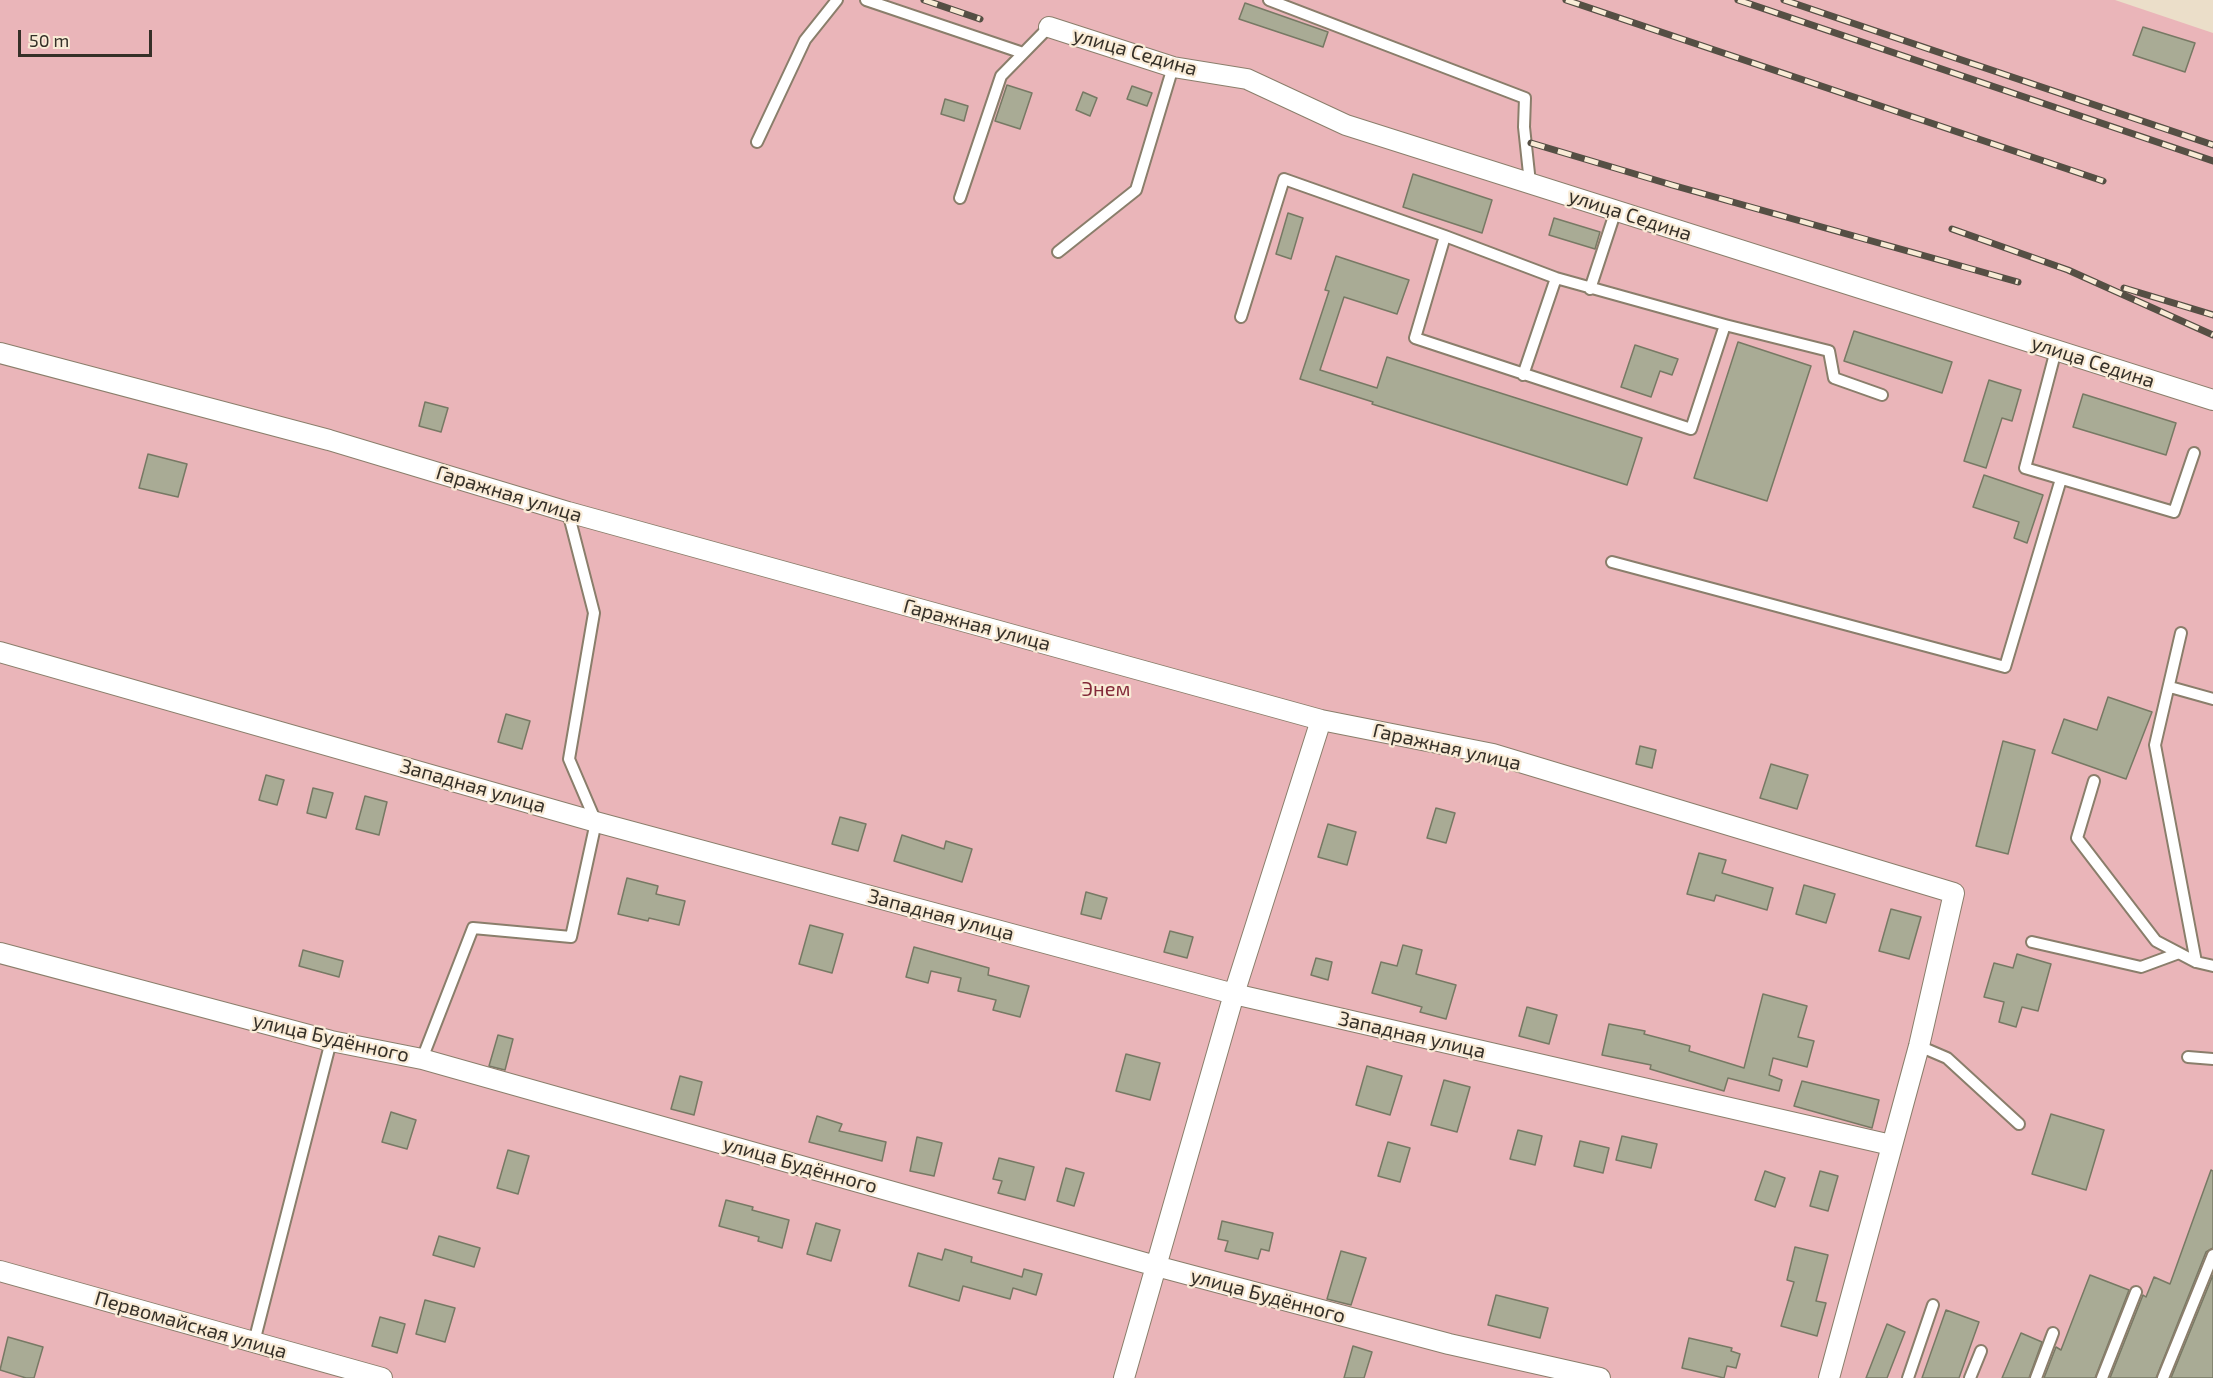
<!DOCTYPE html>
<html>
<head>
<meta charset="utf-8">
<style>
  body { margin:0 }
  #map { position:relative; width:2213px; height:1378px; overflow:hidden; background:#ebdec9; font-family:"Exo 2",sans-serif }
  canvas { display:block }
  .scale { position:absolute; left:18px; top:30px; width:134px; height:27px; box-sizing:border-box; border:3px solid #353028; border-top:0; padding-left:8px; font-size:18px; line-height:21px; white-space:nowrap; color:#353028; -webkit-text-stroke:4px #f9ebd6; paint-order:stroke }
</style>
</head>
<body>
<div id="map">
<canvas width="2213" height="1378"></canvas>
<div class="scale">50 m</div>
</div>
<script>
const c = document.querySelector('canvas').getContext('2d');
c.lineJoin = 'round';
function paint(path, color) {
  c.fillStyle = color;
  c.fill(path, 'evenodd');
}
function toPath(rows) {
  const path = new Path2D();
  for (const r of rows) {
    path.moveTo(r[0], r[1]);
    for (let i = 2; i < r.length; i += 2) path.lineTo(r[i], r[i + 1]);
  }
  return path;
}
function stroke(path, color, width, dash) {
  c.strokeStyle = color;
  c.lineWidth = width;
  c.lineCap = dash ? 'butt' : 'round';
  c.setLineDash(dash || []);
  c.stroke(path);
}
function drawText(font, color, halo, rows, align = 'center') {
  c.font = font + ' "Exo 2",sans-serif';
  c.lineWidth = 4.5;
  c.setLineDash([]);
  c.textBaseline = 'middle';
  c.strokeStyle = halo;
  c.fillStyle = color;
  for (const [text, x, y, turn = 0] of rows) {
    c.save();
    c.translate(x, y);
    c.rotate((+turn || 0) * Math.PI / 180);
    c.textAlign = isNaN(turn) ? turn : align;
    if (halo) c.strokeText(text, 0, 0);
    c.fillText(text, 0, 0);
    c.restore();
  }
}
const green = toPath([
  [0,0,2115,0,2213,33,2213,1378,0,1378]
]);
const building = toPath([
  [1245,3,1328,32,1323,47,1239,19,1245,3],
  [2143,27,2195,43,2185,72,2133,55,2143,27],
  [1007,85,1032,93,1020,129,995,121,1007,85],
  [1132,86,1152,93,1147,106,1127,99,1132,86],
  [1083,92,1097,98,1090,116,1076,110,1083,92],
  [945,99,968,106,964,121,941,114,945,99],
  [1413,174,1492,200,1482,233,1403,207,1413,174],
  [1288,213,1303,218,1291,259,1276,254,1288,213],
  [1554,218,1600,232,1595,249,1549,235,1554,218],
  [1336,256,1409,280,1397,314,1344,297,1320,370,1377,388,1387,357,1642,438,1627,485,1372,404,1373,402,1300,379,1329,291,1325,290,1336,256],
  [1854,331,1952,362,1942,393,1844,361,1854,331],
  [1738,342,1811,366,1767,501,1694,478,1738,342],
  [1635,345,1678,359,1672,375,1660,371,1651,397,1621,387,1635,345],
  [1989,380,2021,390,2012,421,2002,418,1986,468,1964,461,1989,380],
  [2083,394,2176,423,2166,455,2073,427,2083,394],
  [425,402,448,408,441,432,419,426,425,402],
  [148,454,187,464,178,497,139,488,148,454],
  [1984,475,2043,495,2027,543,2014,538,2019,522,1973,507,1984,475],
  [2108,697,2152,712,2126,779,2052,753,2064,719,2097,730,2108,697],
  [506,714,530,721,522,749,498,742,506,714],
  [2003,741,2035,750,2008,854,1976,846,2003,741],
  [1640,746,1656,750,1652,768,1636,764,1640,746],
  [1771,764,1808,775,1797,809,1760,798,1771,764],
  [266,775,284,780,277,805,259,800,266,775],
  [313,788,333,793,326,818,307,813,313,788],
  [365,796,387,802,379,835,356,829,365,796],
  [1436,808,1455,813,1446,843,1427,838,1436,808],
  [840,817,866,824,858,851,832,844,840,817],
  [1328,824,1356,832,1347,865,1318,857,1328,824],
  [902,835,944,849,946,841,972,849,962,882,894,861,902,835],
  [1699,853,1726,860,1722,873,1773,888,1767,910,1716,895,1714,901,1687,894,1699,853],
  [627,878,658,886,656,894,685,901,679,925,649,918,648,921,618,914,627,878],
  [1804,885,1835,894,1826,923,1796,914,1804,885],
  [1086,892,1107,898,1101,919,1081,914,1086,892],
  [1891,909,1921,917,1909,959,1879,951,1891,909],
  [810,925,843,934,832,973,799,964,810,925],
  [1170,931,1193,937,1187,958,1164,952,1170,931],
  [1403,945,1422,950,1416,974,1456,985,1446,1019,1420,1012,1422,1007,1372,993,1381,962,1397,966,1403,945],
  [914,947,989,968,988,975,1029,986,1020,1017,993,1010,996,1000,958,991,961,978,931,971,928,983,906,977,914,947],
  [303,950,343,961,339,977,299,966,303,950],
  [2017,954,2051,964,2038,1011,2022,1007,2016,1027,1999,1022,2004,1002,1984,997,1994,963,2013,968,2017,954],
  [1316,958,1332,962,1328,980,1311,975,1316,958],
  [1763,994,1807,1006,1798,1037,1814,1041,1807,1067,1773,1058,1769,1075,1782,1080,1779,1091,1728,1078,1724,1091,1650,1069,1651,1065,1602,1055,1609,1024,1645,1031,1644,1034,1690,1046,1689,1051,1744,1068,1763,994],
  [1527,1007,1557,1015,1549,1044,1519,1036,1527,1007],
  [498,1035,513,1039,505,1070,489,1066,498,1035],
  [1126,1054,1160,1063,1150,1100,1116,1091,1126,1054],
  [1367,1066,1402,1076,1390,1115,1356,1105,1367,1066],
  [680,1076,702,1082,694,1115,671,1109,680,1076],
  [1444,1080,1470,1087,1457,1132,1431,1125,1444,1080],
  [1802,1081,1879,1100,1872,1128,1794,1106,1802,1081],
  [391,1112,416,1120,407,1149,382,1142,391,1112],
  [2051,1114,2104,1130,2086,1190,2032,1174,2051,1114],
  [817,1116,842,1124,839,1131,886,1142,882,1161,809,1142,817,1116],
  [1518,1130,1542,1136,1535,1165,1510,1159,1518,1130],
  [1622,1136,1657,1144,1651,1168,1616,1160,1622,1136],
  [917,1137,942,1143,934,1176,910,1171,917,1137],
  [1580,1141,1609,1148,1603,1173,1574,1166,1580,1141],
  [1388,1142,1410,1148,1400,1182,1378,1176,1388,1142],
  [508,1150,529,1156,518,1194,497,1188,508,1150],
  [999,1158,1034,1167,1025,1200,998,1193,1002,1181,993,1179,999,1158],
  [1066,1168,1084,1173,1074,1206,1057,1201,1066,1168],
  [2211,1170,2213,1171,2213,1248,2206,1252,2156,1378,2110,1378,2143,1295,2146,1297,2154,1277,2170,1284,2211,1170],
  [1765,1171,1785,1178,1775,1207,1755,1200,1765,1171],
  [1820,1171,1838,1176,1828,1211,1810,1206,1820,1171],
  [726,1200,753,1207,752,1210,789,1220,782,1248,758,1241,759,1237,719,1226,726,1200],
  [1222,1221,1273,1233,1269,1251,1261,1249,1258,1259,1225,1251,1228,1241,1218,1239,1222,1221],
  [816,1223,840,1230,831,1261,807,1254,816,1223],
  [439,1236,480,1248,474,1267,433,1255,439,1236],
  [1795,1247,1828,1255,1816,1301,1826,1303,1817,1336,1781,1326,1794,1282,1787,1280,1795,1247],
  [945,1249,972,1257,971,1262,1022,1277,1024,1269,1042,1274,1036,1295,1013,1288,1010,1299,963,1286,959,1301,909,1286,918,1253,942,1260,945,1249],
  [1341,1251,1366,1258,1351,1305,1327,1299,1341,1251],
  [2090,1275,2129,1290,2095,1378,2044,1378,2056,1347,2061,1350,2090,1275],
  [2213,1275,2213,1378,2171,1378,2213,1275],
  [1496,1295,1548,1308,1540,1338,1488,1325,1496,1295],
  [425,1300,455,1308,445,1342,416,1334,425,1300],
  [1946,1310,1979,1322,1959,1378,1922,1378,1946,1310],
  [380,1317,405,1324,397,1353,372,1346,380,1317],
  [1887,1324,1905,1332,1887,1378,1866,1378,1887,1324],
  [2021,1333,2042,1342,2029,1378,2002,1378,2021,1333],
  [8,1337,43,1347,34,1378,26,1378,0,1370,8,1337],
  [1689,1338,1732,1348,1731,1351,1740,1354,1736,1368,1727,1366,1724,1378,1682,1368,1689,1338],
  [1353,1346,1372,1352,1364,1378,1344,1378,1353,1346]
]);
const lane = toPath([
  [866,0,1023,53],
  [1269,0,1525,98,1524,127,1530,183],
  [757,142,805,40,837,0],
  [960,198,1001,76,1049,27],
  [1445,236,1415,338,1691,429,1725,325],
  [1058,252,1136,190,1173,67],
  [1590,289,1616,210],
  [1241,317,1284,179,1445,236,1556,278,1725,325,1829,351,1834,378,1882,395],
  [2056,350,2025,468,2174,512,2194,453],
  [1523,375,1556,278],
  [1612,562,2005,667,2061,479],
  [2181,633,2155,745,2196,962],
  [2170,687,2213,699],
  [2094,781,2077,838,2156,941,2196,962,2213,966],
  [2032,942,2141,967,2179,953],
  [1919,1046,1947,1058,2019,1124],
  [2188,1057,2213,1059],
  [422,1059,473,928,571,937,596,822,569,759,594,613,568,512],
  [254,1342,331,1041],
  [1908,1378,1933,1305],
  [1970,1378,1981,1351],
  [2036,1378,2053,1333],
  [2102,1378,2136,1292],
  [2163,1378,2213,1255]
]);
const street = toPath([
  [1049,27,1173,67,1247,79,1346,125,2213,400],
  [0,353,329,440,568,512,1321,720,1493,754,1954,893,1919,1046,1829,1378],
  [0,652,596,822,1234,994,1891,1145],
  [0,953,331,1041,422,1059,1156,1266,1449,1344,1600,1378],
  [0,1271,382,1378],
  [1124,1378,1234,994,1321,720]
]);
const rail = toPath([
  [924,0,980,19],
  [1566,0,2103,181],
  [1738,0,2213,161],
  [1784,0,2213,145],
  [1531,143,1672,185,2018,282],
  [1952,229,2068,270,2213,335],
  [2124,288,2213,315]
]);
const streetNames = [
  ["улица Седина",1135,52,16],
  ["улица Седина",1630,215,18],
  ["улица Седина",2093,362,18],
  ["Гаражная улица",509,494,17],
  ["Гаражная улица",977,625,15],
  ["Гаражная улица",1447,747,13],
  ["Западная улица",473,786,16],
  ["Западная улица",941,915,15],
  ["Западная улица",1412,1035,13],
  ["улица Будённого",331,1038,13],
  ["улица Будённого",800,1165,16],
  ["улица Будённого",1268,1296,15],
  ["Первомайская улица",191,1325,16]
];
const parkNames = [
  ["Энем",1106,689]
];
paint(green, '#eab5b9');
paint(building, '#a9ab95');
stroke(building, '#777964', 1.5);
stroke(lane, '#8a7e6b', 14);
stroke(street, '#8a7e6b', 22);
stroke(lane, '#fff', 10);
stroke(street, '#fff', 20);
stroke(rail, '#554f44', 7);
stroke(rail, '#f9ebd6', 4.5, [14]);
drawText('20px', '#353028', '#f9ebd6', streetNames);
drawText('20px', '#832939', '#f9ebd6', parkNames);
</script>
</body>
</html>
